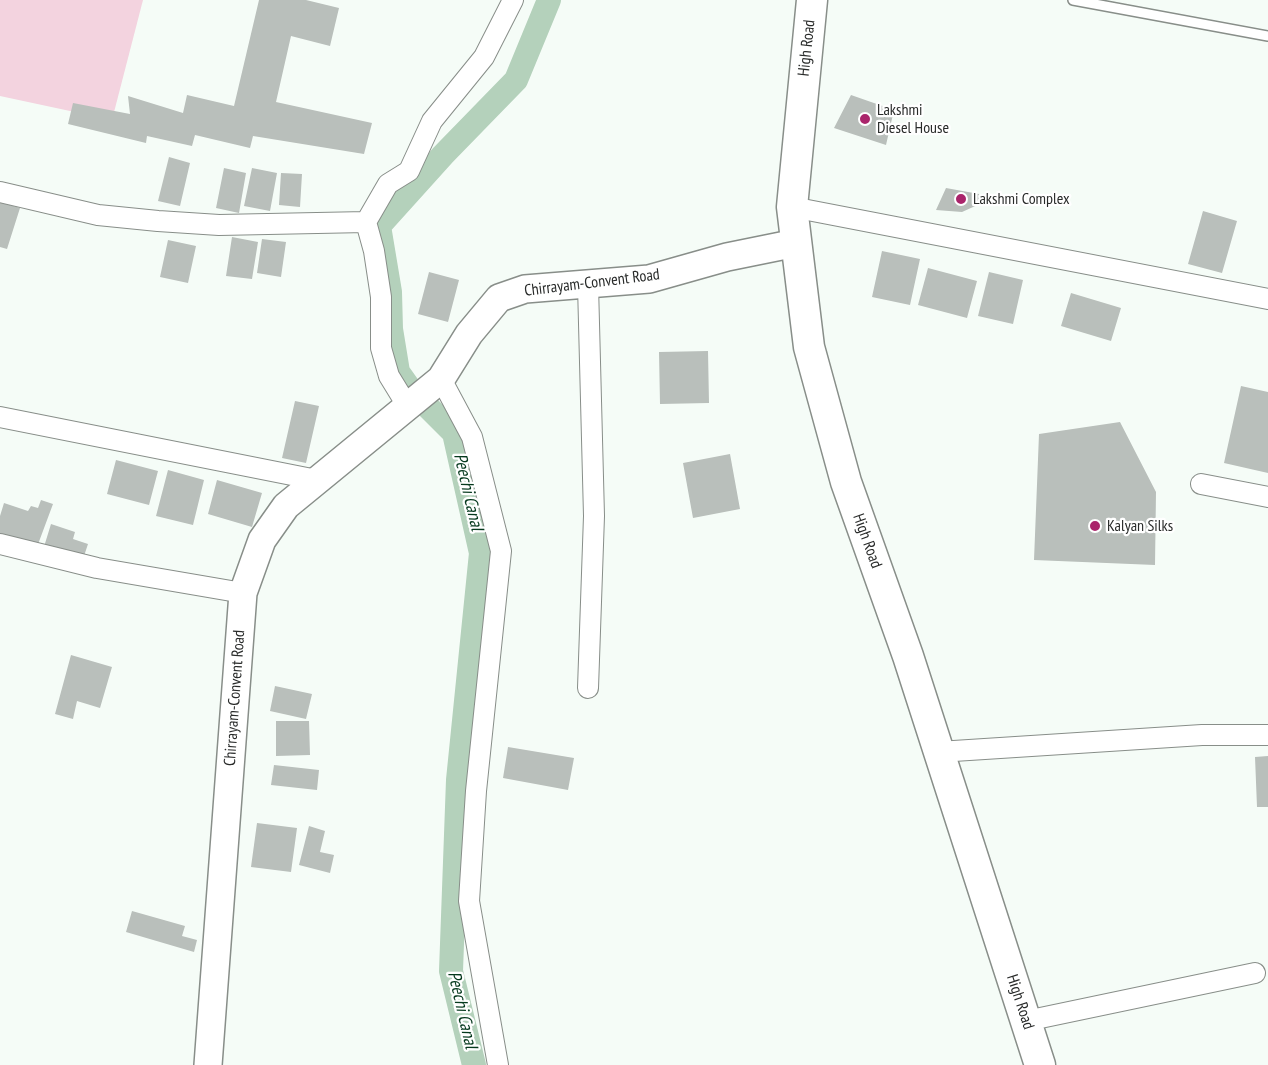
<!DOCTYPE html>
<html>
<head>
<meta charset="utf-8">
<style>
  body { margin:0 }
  canvas { display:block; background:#f5fcf7 }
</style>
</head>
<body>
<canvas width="1268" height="1065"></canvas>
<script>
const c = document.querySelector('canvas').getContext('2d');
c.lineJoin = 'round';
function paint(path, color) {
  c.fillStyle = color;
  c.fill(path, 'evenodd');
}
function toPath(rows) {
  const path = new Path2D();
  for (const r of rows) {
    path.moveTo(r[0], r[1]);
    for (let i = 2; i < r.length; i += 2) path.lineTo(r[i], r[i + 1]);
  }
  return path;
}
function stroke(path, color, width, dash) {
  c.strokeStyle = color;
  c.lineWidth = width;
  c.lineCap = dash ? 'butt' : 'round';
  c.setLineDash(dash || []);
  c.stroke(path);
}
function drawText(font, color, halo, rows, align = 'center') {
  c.font = font + ' "PT Sans Narrow",sans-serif';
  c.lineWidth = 4.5;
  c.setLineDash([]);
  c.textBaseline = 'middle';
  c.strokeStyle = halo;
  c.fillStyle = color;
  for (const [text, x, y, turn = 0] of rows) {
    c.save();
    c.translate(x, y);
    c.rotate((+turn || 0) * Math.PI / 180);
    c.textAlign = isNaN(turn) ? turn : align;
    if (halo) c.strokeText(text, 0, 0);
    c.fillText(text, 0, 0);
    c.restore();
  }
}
const green = toPath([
  [0,0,143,0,112,120,0,96]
]);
const canal = toPath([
  [474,1065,451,971,458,780,481,553,454,433,410,389,398,372,391,329,390,292,379,226,443,155,516,80,549,0]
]);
const building = toPath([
  [259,0,306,0,339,8,330,46,291,36,276,102,372,123,364,154,253,136,250,148,195,135,192,146,147,136,146,143,68,124,73,103,130,114,128,96,183,113,187,95,234,106],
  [851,95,894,110,886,145,834,128],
  [169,157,190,163,180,206,158,201],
  [224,168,246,173,239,213,216,208],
  [252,168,277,173,270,211,244,206],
  [281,173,302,174,300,207,279,205],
  [946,188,979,194,982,203,962,212,936,210],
  [0,202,20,208,7,249,0,247],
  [1203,211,1237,221,1222,273,1188,264],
  [232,237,258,242,252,279,226,276],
  [262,239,286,242,281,277,257,273],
  [168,240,196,246,188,283,160,277],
  [882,251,920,259,910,305,872,297],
  [928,268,977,281,967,318,918,305],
  [429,272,459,280,448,322,418,314],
  [989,272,1023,280,1013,324,978,316],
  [1071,293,1121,308,1111,341,1061,326],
  [708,351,709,403,660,404,659,352],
  [1241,386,1268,392,1268,473,1224,463],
  [295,401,319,406,306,463,282,458],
  [1120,422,1156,492,1155,565,1034,560,1039,434],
  [730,454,740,509,693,518,683,463],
  [116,460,158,471,149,505,107,494],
  [168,470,204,480,193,525,156,516],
  [217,480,262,493,252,527,208,514],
  [41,500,53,504,37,547,0,538,0,516,4,503,28,511,31,506,38,508],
  [51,524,75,532,73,539,88,544,82,562,43,550],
  [71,655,112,667,100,708,77,701,73,719,55,714],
  [275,686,312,694,306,719,270,711],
  [276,721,309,721,310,755,276,756],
  [508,747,574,758,568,790,503,778],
  [1268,756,1268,807,1257,807,1255,757],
  [274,765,319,770,317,790,271,785],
  [257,823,297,828,291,872,251,867],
  [309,826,325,831,320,852,334,855,330,873,299,865],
  [132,911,185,926,182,936,197,940,194,952,126,932]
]);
const lane = toPath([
  [1073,0,1268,36]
]);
const street = toPath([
  [0,192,98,215,158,221,219,225,366,222,388,184,409,171,432,121,484,57,513,0],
  [792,207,1268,299],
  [366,222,374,251,381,297,381,348,389,376,408,407],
  [588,285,594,516,588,688],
  [441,379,472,437,501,551,476,791,469,901,498,1065],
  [0,417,317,480],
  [1201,484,1268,497],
  [0,544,97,568,243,593],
  [938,752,1202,735,1268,735],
  [1026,1021,1255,973]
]);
const secondary = toPath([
  [208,1065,243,593,262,540,286,506,441,379,469,334,499,298,525,289,649,279,727,257,796,243]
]);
const primary = toPath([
  [812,0,792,207,809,347,846,482,908,656,1040,1065]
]);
const markers = [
  [865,119,6,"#aa246b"],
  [961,199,6,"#aa246b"],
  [1095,526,6,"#aa246b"]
];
const streetNames = [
  ["High Road",807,48,-84],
  ["Chirrayam-Convent Road",592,283,-7],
  ["High Road",867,541,70],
  ["Chirrayam-Convent Road",235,698,-86],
  ["High Road",1020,1002,72]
];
const poiNames = [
  ["Lakshmi",877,110],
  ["Diesel House",877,128],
  ["Lakshmi Complex",973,199],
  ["Kalyan Silks",1107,526]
];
const waterNames = [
  ["Peechi Canal",468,492,77],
  ["Peechi Canal",462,1010,77]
];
paint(green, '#f3d3df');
stroke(canal, '#b4d1bb', 24);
paint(building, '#b9bfbb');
stroke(lane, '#888e89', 12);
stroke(street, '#888e89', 22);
stroke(secondary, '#888e89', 30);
stroke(primary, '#888e89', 33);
stroke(lane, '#fff', 9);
stroke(street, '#fff', 20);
stroke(secondary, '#fff', 27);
stroke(primary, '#fff', 30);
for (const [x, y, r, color] of markers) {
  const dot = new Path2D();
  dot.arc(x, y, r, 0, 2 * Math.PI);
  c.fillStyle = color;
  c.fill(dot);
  stroke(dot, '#fff', 2);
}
drawText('16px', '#292b2a', '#fff', streetNames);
drawText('16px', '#292b2a', '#fff', poiNames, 'left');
drawText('italic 18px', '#05391d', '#fff', waterNames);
</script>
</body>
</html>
